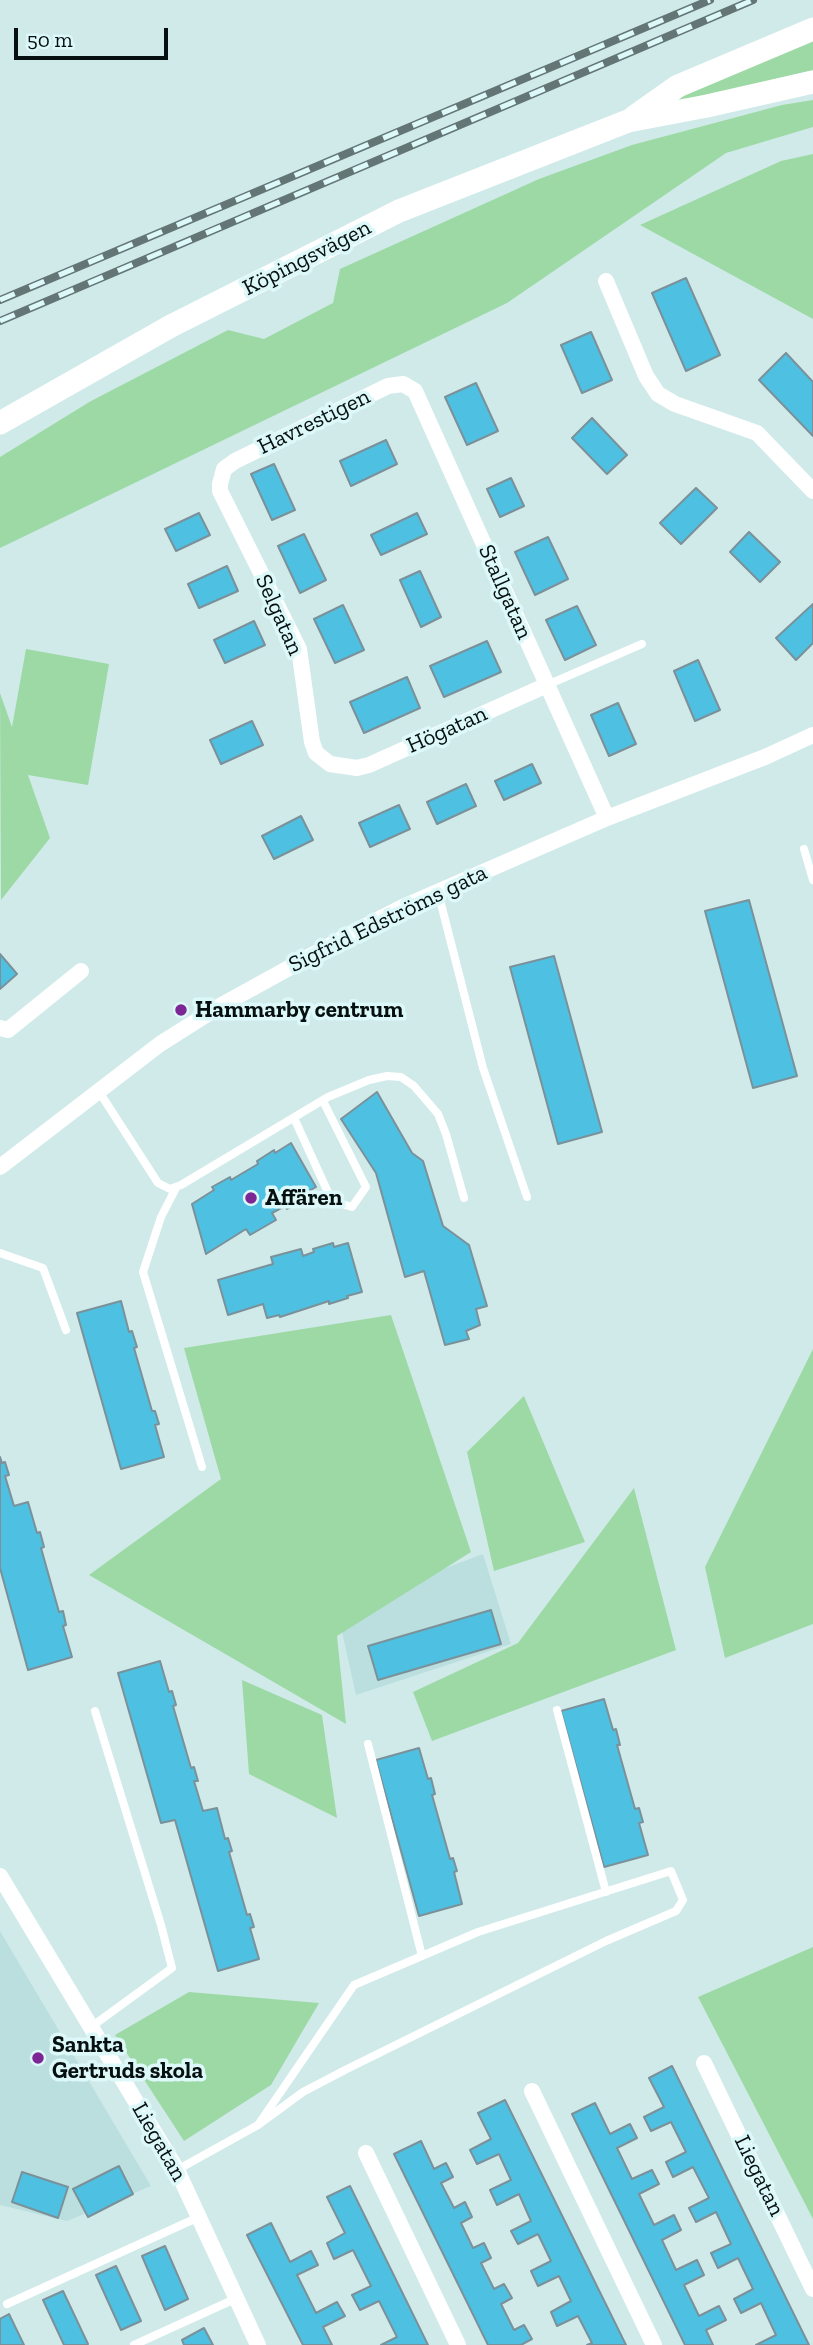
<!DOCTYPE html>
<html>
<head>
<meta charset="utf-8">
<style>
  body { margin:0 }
  #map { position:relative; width:813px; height:2345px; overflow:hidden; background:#d0eaea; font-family:"Zilla Slab",serif }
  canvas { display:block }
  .scale { position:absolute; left:14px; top:28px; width:154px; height:32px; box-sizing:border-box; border:4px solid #071010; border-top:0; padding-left:9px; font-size:21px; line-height:24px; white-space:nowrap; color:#071010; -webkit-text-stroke:5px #ddf8f8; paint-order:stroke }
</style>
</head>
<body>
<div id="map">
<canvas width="813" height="2345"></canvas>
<div class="scale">50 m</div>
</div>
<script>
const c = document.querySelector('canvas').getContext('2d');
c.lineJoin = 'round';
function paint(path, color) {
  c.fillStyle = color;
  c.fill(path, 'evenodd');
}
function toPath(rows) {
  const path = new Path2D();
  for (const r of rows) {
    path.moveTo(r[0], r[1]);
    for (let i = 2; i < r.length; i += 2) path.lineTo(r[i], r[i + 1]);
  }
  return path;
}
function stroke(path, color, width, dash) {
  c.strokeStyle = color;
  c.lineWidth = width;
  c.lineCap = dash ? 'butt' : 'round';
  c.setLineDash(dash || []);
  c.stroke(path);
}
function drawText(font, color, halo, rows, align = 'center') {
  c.font = font + ' "Zilla Slab",serif';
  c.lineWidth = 7;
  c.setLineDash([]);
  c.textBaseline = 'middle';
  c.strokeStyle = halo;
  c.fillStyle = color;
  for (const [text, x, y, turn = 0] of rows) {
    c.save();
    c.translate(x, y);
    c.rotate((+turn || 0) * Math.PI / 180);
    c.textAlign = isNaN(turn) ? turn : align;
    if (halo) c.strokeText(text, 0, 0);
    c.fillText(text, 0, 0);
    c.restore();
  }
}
const built = toPath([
  [483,1554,511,1644,356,1695,337,1609],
  [0,1931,151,2186,67,2221,0,2205]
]);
const green = toPath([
  [813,40,813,70,676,103,673,99],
  [813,100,813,127,726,153,507,303,0,548,0,457,91,401,228,330,264,339,333,303,340,269,539,179,632,145,782,105],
  [813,154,813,319,640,225,781,161],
  [26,649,109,664,88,785,28,775,50,838,1,900,0,693,12,727],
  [391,1315,471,1552,337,1636,346,1724,89,1575,221,1479,184,1348],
  [813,1349,813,1624,725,1658,705,1567],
  [524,1396,585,1542,494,1571,467,1452],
  [634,1488,676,1650,432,1741,413,1692,518,1643],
  [242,1680,322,1715,337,1818,249,1774],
  [813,1947,813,2219,698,1997],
  [189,1992,319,2003,271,2085,184,2141,115,2035]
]);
const building = toPath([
  [686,278,720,355,686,371,652,293,686,278],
  [591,332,612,380,582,393,561,345,591,332],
  [786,353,813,382,813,436,759,380,786,353],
  [476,383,498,431,467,445,445,397,476,383],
  [592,418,627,455,607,474,572,438,592,418],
  [386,440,397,464,351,486,340,461,386,440],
  [274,464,295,510,272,520,251,474,274,464],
  [511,478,524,506,500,517,487,489,511,478],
  [696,488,717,508,681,544,660,523,696,488],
  [199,513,210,535,176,551,165,529,199,513],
  [417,513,427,534,381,555,371,535,417,513],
  [749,532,780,562,760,582,730,552,749,532],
  [304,534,326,580,300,593,278,546,304,534],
  [548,537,568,579,535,595,515,552,548,537],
  [227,566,238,591,199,608,188,584,227,566],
  [420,571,441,617,421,627,400,580,420,571],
  [813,604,813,643,796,660,776,638,813,604],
  [343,605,364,650,335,663,314,619,343,605],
  [577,606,596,645,565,660,546,620,577,606],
  [254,621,265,645,225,663,214,640,254,621],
  [487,641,501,672,444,697,430,666,487,641],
  [698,660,720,710,695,721,674,671,698,660],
  [407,677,420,708,364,733,350,702,407,677],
  [618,703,636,744,609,756,591,715,618,703],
  [252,721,263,745,221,764,210,740,252,721],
  [532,764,541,783,504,800,495,781,532,764],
  [466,784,476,806,437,824,427,802,466,784],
  [399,805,410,829,370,847,359,823,399,805],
  [301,816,313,840,274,859,262,836,301,816],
  [749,900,797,1076,753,1088,705,911,749,900],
  [0,954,17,974,0,989,0,954],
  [554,956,602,1132,558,1144,510,967,554,956],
  [377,1092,412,1153,423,1161,443,1226,469,1245,487,1306,476,1309,480,1325,466,1331,469,1339,445,1345,424,1271,405,1277,376,1173,341,1119,377,1092],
  [291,1143,316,1187,300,1196,303,1200,287,1209,285,1206,272,1213,276,1220,250,1235,246,1229,206,1254,192,1204,214,1190,212,1187,230,1177,231,1180,258,1164,257,1161,274,1150,275,1153,291,1143],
  [333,1243,334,1247,348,1243,362,1292,347,1296,348,1298,329,1304,329,1301,280,1317,279,1315,267,1318,263,1304,228,1315,218,1280,273,1264,271,1257,301,1249,303,1256,314,1252,313,1249,333,1243],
  [121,1301,129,1332,132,1331,137,1347,134,1348,152,1411,155,1411,159,1424,155,1425,164,1457,121,1469,77,1313,121,1301],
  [0,1457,2,1463,5,1462,9,1475,5,1476,14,1506,28,1502,37,1533,40,1532,44,1547,41,1548,59,1612,63,1611,66,1625,63,1626,72,1657,28,1670,0,1568,0,1457],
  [491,1610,501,1644,378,1680,368,1646,491,1610],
  [160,1661,169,1692,172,1691,176,1705,173,1706,191,1768,194,1767,198,1781,194,1781,203,1811,217,1808,225,1839,228,1838,232,1851,229,1852,247,1915,250,1914,254,1927,250,1928,259,1959,218,1971,175,1820,161,1823,118,1673,160,1661],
  [604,1699,613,1730,616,1729,620,1745,617,1745,635,1809,639,1808,643,1822,639,1823,648,1855,604,1867,561,1711,604,1699],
  [419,1748,428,1779,431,1778,435,1794,432,1795,450,1859,453,1858,457,1871,454,1872,462,1904,419,1916,376,1760,419,1748],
  [672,2066,809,2345,756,2345,776,2335,761,2303,741,2313,734,2299,753,2289,738,2258,718,2268,711,2253,731,2244,716,2212,696,2222,689,2208,709,2198,693,2167,673,2177,666,2162,686,2152,671,2122,651,2131,644,2117,664,2107,649,2078,672,2066],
  [505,2100,626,2345,587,2345,592,2343,578,2316,557,2326,551,2312,571,2301,559,2276,538,2286,531,2271,551,2261,538,2234,518,2244,511,2231,531,2221,519,2194,497,2205,490,2190,511,2180,499,2154,477,2164,470,2150,491,2139,478,2113,505,2100],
  [595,2103,610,2134,630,2124,637,2138,617,2148,632,2179,652,2170,659,2184,639,2194,654,2225,674,2215,681,2230,662,2240,676,2270,697,2260,704,2275,684,2285,699,2316,719,2306,726,2320,706,2330,713,2345,685,2345,572,2114,595,2103],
  [421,2141,434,2169,446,2163,453,2177,441,2183,454,2208,465,2202,472,2217,461,2223,473,2248,484,2243,491,2258,481,2263,494,2289,504,2284,512,2298,501,2304,514,2330,524,2325,532,2339,521,2345,488,2345,394,2154,421,2141],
  [119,2166,133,2194,88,2217,73,2189,119,2166],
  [22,2172,68,2187,58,2218,12,2202,22,2172],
  [350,2186,428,2345,381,2345,397,2337,379,2301,360,2310,352,2295,371,2286,353,2250,334,2259,327,2243,345,2233,327,2197,350,2186],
  [271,2223,290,2262,311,2251,318,2265,297,2275,316,2313,337,2302,345,2316,323,2327,332,2345,303,2345,247,2235,271,2223],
  [165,2246,188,2299,165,2310,142,2256,165,2246],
  [116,2266,141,2321,121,2330,96,2275,116,2266],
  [63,2291,88,2344,87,2345,64,2345,43,2300,63,2291],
  [9,2314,24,2345,0,2345,0,2319,9,2314],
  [204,2328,213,2345,184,2345,182,2340,204,2328]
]);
const lane = toPath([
  [547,685,642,644],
  [804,849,813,880],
  [438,892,483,1068,527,1197],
  [98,1090,158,1183,170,1189,181,1185,328,1097,369,1080,387,1076,401,1077,414,1086,438,1114,446,1134,464,1198],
  [294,1118,332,1201,352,1207,366,1187,323,1101],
  [176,1188,161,1217,143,1272,202,1467],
  [0,1253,43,1268,66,1330],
  [557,1710,606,1892],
  [368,1744,422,1956],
  [91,2027,172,1968,161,1925,95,1711],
  [177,2170,258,2125,303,2092,347,2069,606,1941,676,1911,683,1900,671,1871,478,1932,354,1985,258,2125],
  [7,2304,199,2217],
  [134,2345,237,2298]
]);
const street = toPath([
  [606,281,646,376,658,394,675,404,757,433,813,491],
  [547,685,369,765,357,768,330,764,316,753,312,742,299,649,220,491,220,484,224,469,235,461,388,386,403,384,415,391,607,818],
  [0,1028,8,1030,81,971],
  [0,1167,160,1044,220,1006,354,932,405,906,607,818,765,757,813,735],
  [0,1876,177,2170,258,2345],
  [704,2063,813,2289],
  [532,2091,654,2345],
  [366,2153,458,2345]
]);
const secondary = toPath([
  [634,117,678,86,813,29],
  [0,423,171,326,399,211,628,121,707,106,813,82]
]);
const rail = toPath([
  [0,300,710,0],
  [0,321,753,0]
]);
const markers = [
  [181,1010,7,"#7d2796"],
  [251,1198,7,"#7d2796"],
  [38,2058,7,"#7d2796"]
];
const streetNames = [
  ["Köpingsvägen",307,258,-27],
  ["Havrestigen",314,422,-26],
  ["Stallgatan",505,592,66],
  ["Selgatan",279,615,66],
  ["Högatan",447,730,-24],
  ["Sigfrid Edströms gata",388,919,-26],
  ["Liegatan",159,2142,60],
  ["Liegatan",759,2176,64]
];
const poiNames = [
  ["Hammarby centrum",195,1010],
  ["Affären",265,1198],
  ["Sankta",52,2045],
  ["Gertruds skola",52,2071]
];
paint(built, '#bbdfdf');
paint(green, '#9dd9a5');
paint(building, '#4ec1e3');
stroke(building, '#7b9199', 2);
stroke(lane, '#fff', 8);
stroke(street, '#fff', 16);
stroke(secondary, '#fff', 23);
stroke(rail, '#647575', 8);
stroke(rail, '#ddf8f8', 5, [16]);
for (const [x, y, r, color] of markers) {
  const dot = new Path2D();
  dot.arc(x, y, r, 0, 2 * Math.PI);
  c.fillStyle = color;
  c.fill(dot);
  stroke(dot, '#ddf8f8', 2.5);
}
drawText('23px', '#071010', '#ddf8f8', streetNames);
drawText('bold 23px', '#071010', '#ddf8f8', poiNames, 'left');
</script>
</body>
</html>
